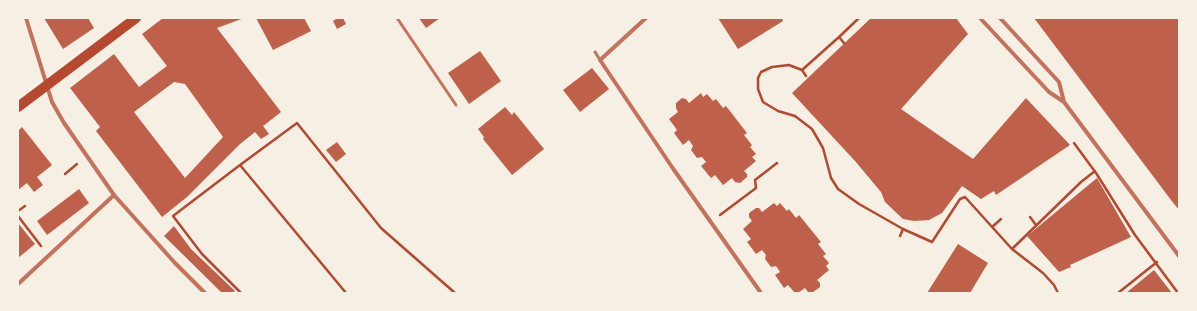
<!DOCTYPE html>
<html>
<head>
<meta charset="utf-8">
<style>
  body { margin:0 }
  #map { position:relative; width:1197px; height:311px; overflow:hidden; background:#f6efe4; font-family:Raleway,sans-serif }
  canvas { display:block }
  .frame { position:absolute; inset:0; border:19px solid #f6efe4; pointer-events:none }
</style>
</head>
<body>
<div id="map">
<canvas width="1197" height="311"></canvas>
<div class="frame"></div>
</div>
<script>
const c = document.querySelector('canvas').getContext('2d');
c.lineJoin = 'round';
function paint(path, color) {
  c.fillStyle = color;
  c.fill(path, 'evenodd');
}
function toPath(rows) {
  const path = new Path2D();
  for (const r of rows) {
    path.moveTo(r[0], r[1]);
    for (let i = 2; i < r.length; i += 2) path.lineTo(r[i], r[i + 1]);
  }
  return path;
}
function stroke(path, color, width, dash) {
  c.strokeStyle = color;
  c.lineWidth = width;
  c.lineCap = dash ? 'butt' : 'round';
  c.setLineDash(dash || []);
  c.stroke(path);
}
const building = toPath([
  [44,18,88,18,94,28,63,49],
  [163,18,244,18,217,28,281,112,263,126,269,134,261,139,255,132,240,144,187,197,162,217,96,131,100,127,70,88,114,54,139,87,167,66,142,34],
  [174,82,185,84,223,137,185,178,134,112],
  [256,18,304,18,311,31,273,50],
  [338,18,343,18,346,24,337,29,333,21],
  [419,18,440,18,426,28],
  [718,18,782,18,783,21,738,49],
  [871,18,956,18,968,34,901,109,973,159,1026,98,1070,145,996,195,994,191,981,199,962,186,942,213,929,220,914,221,903,219,885,202,881,192,855,161,792,93],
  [1034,18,1179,18,1179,210,1171,200],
  [480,51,501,81,469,104,448,73],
  [592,68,609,89,580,112,563,90],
  [701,93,703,97,707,94,713,101,716,99,723,108,726,106,747,133,744,135,752,145,750,147,756,154,752,157,756,161,744,171,747,174,747,177,740,183,735,182,732,178,723,185,715,175,711,178,701,166,706,162,702,157,697,158,691,150,693,146,689,140,683,145,674,133,677,130,669,119,678,112,676,108,676,103,682,98,686,99,689,103],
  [505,107,512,115,514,112,544,149,512,175,483,139,484,137,478,129],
  [22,127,52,165,37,177,43,185,34,192,27,183,18,190,18,131],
  [337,142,346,154,336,162,326,150],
  [1097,178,1131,237,1070,265,1071,267,1059,272,1027,236],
  [79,189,89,203,47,235,37,221],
  [774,203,777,206,780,203,787,211,789,209,796,218,799,215,821,242,818,244,826,254,823,256,829,263,826,266,829,270,817,280,820,283,820,287,813,292,808,292,805,288,798,293,795,293,788,285,784,288,775,275,780,272,776,266,771,267,765,259,766,255,762,250,756,254,747,242,751,239,743,229,752,221,749,217,749,213,756,208,759,208,762,212],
  [18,223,35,244,18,258],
  [174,226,191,249,235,291,232,293,222,293,164,236],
  [958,244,988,263,970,293,927,293],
  [1154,270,1172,293,1126,293]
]);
const path = toPath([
  [844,43,839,37,859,18],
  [802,70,839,37],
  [806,76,802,70,789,65,772,67,761,72,758,78,758,89,763,102,778,111,795,116,812,129,823,148,831,178,838,189,859,204,903,229,932,242,960,199,965,197,1012,249,1043,273,1054,285,1058,293],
  [1074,143,1096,173,1135,235,1178,293],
  [240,165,173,216,202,254,241,293],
  [65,174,77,164],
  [18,211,25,206],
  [720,215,756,188,755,180,777,163],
  [18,216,41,246],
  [1030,217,1036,225],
  [992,227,1001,219],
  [900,236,903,229],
  [1012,249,1081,182,1095,171],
  [346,293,240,165,297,123,381,228,455,293],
  [1118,293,1157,262]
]);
const service = toPath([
  [397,18,456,105],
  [595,52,600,60]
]);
const minor = toPath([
  [26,18,52,102,64,123,114,195,175,263,205,293],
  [646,18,600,60,674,170,761,293],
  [980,18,1049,92,1064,102,1179,256],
  [1000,18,1059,82,1064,102],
  [18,284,114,195]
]);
const primary = toPath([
  [18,107,136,18]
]);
paint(building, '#bf614a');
stroke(path, '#b5482f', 2.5);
stroke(service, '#c5725c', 3);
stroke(minor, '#c5725c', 4);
stroke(primary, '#b5482f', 10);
</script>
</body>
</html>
